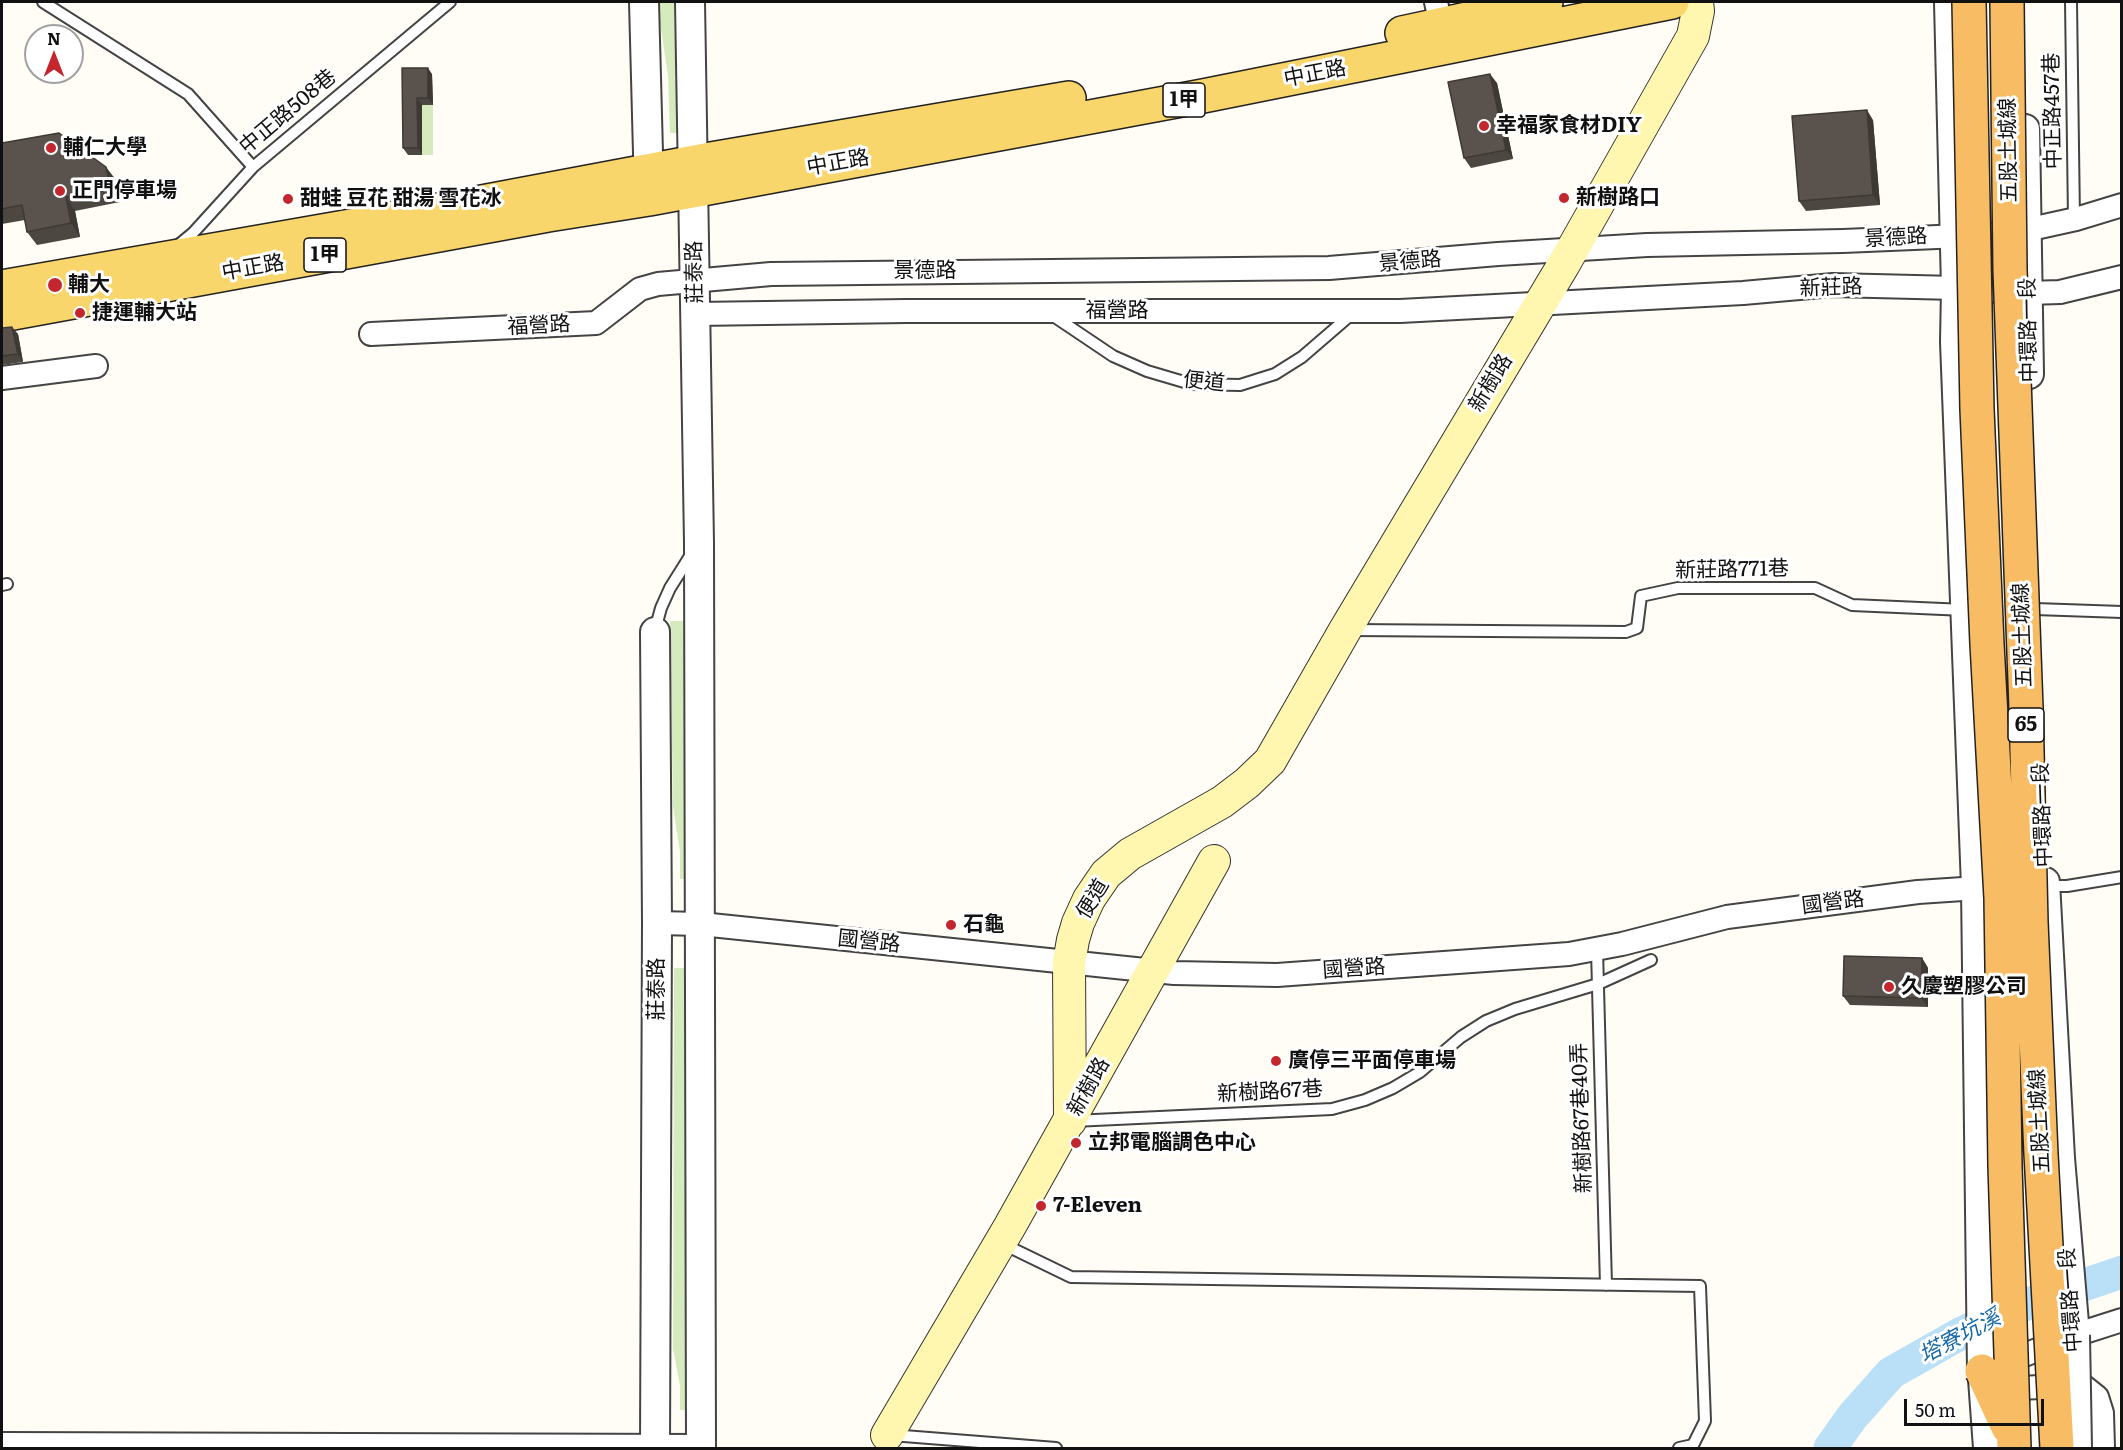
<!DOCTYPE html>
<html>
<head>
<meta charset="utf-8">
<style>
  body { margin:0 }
  #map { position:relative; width:2123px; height:1450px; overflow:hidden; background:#fffdf5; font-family:Literata,serif }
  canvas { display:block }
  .frame { position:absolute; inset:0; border:3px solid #111; pointer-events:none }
  .north { position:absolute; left:24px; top:24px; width:60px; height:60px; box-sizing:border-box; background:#fff; border:2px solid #a0a0a0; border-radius:50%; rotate:0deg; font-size:16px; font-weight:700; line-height:24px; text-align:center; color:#111 }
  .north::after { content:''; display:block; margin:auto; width:21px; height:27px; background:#c4262e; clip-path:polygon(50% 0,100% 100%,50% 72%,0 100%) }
  .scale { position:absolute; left:1904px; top:1399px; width:140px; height:27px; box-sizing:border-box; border:3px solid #111; border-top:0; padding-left:8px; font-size:18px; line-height:21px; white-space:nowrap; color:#111; -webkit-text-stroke:4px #fff; paint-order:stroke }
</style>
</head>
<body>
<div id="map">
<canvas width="2123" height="1450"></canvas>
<div class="frame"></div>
<div class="north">N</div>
<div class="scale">50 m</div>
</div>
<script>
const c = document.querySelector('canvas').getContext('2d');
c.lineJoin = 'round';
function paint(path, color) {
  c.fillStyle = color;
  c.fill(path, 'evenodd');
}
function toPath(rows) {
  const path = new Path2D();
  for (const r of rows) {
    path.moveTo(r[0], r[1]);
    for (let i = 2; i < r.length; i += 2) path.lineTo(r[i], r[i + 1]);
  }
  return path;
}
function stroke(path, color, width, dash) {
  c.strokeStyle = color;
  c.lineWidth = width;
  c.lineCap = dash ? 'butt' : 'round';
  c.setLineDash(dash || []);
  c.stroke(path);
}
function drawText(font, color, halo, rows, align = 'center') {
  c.font = font + ' Literata,"Noto Sans TC",serif';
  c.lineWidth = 6;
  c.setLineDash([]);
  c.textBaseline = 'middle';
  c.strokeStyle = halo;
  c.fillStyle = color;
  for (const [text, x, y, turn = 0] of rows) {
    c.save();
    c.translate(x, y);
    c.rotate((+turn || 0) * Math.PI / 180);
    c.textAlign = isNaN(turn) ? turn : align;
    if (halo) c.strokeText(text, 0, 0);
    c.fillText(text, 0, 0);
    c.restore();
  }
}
const green = toPath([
  [659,2,674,2,677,133,670,133,668,76,660,22],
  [422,105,433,105,433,155,422,155],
  [670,621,686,621,687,879,680,879,680,852,673,807],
  [674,968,688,968,687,1410,680,1410,680,1386,673,1349]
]);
const river = toPath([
  [1830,1448,1852,1417,1891,1373,1958,1335,2013,1309,2122,1272]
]);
const service = toPath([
  [43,2,188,94,253,167],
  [2071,2,2074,219],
  [176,247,193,233,253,167,450,2],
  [1052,315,1113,356,1147,371,1191,384,1240,385,1275,374,1302,357,1353,313],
  [2,585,7,584],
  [2035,609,2122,612],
  [655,630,661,608,670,588,692,553],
  [1351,630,1626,632,1637,628,1641,596,1678,588,1815,588,1852,605,1965,610],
  [2047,886,2067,886,2122,877],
  [1597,950,1606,1285],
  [1073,1121,1332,1109,1365,1100,1393,1088,1420,1072,1461,1037,1486,1021,1515,1009,1598,984,1651,960],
  [1003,1244,1071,1277,1700,1286,1705,1421,1693,1445,1679,1448],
  [891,1435,1056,1448]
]);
const minor = toPath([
  [1436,2,1441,26],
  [696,314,906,311,1400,311,1743,293,1833,285,1956,288,2028,293,2060,292,2122,277],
  [371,334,596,323,640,289,658,284,771,274,1329,268,1498,254,1647,245,1843,241,2008,234,2076,219,2122,205],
  [2,378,96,366],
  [657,923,701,924,1174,973,1277,975,1569,954,1622,944,1727,917,1918,892,1993,887],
  [1999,1365,2075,1335,2122,1320],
  [1999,1389,2082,1385,2097,1397,2102,1413,2103,1448],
  [2,1444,701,1446]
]);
const tertiary = toPath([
  [644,2,649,191],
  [690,2,699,543,701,1446],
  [1949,2,1956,288,1955,342,1976,887,1982,1371],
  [2025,129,2029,374],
  [655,632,657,923,655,1446],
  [2045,882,2060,1158,2075,1335]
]);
const secondary = toPath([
  [1070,1121,1069,963,1073,940,1078,923,1089,899,1106,874,1130,854,1222,802,1247,783,1270,761,1345,630,1564,264,1693,36,1698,11,1697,2],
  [887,1435,1010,1226,1214,861]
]);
const primary = toPath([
  [1402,33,1546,2],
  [2,287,391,219,711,159,1069,98],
  [2,315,548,215,649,199,1203,96,1672,2]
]);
const tertiaryBridge = toPath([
  [2075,1335,2077,1448],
  [1983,1379,1988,1448]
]);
const trunkBridge = toPath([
  [1969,2,1977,409,1987,644,2001,898,2005,1166,2014,1448],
  [2007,2,2010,269,2026,708,2031,922,2041,1154,2057,1448],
  [1982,1371,2008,1427]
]);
const wall = toPath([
  [402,68,432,74,433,105,422,105,422,155,408,155,403,148],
  [1497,83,1513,159,1471,168,1464,158],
  [1873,120,1880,205,1806,211,1799,201],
  [2,143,116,180,120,202,75,211,80,237,37,245,27,232,25,220,2,224],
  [2,328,18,334,23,362,2,365],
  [1922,958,1928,968,1928,1007,1850,1005,1843,996]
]);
const shadedWall = toPath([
  [428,68,432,74,433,105,428,98],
  [1490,74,1497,83,1513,159,1506,150],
  [417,98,422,105,422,155,418,148],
  [1867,110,1873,120,1880,205,1873,195],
  [106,167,116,180,120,202,111,189],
  [66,197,75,211,80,237,71,223],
  [12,327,18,334,23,362,18,354],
  [1922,958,1928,968,1928,1007,1921,998]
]);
const building = toPath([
  [402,68,428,68,428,98,417,98,418,148,403,148,402,68],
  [1490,74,1506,150,1464,158,1448,82,1490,74],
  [1867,110,1873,195,1799,201,1792,116,1867,110],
  [59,133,106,167,111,189,66,197,71,223,27,232,22,205,2,209,2,143,59,133],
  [12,327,18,354,2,356,2,328,12,327],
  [1844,956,1922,958,1921,998,1843,996,1844,956]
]);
const markers = [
  [1484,126,6,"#c4262e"],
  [51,148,6,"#c4262e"],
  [60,191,6,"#c4262e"],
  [1564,198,6,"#c4262e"],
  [288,199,6,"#c4262e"],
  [55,285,8,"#c4262e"],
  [80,313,6,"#c4262e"],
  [951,925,6,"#c4262e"],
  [1889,987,6,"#c4262e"],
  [1276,1061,6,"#c4262e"],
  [1076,1143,6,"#c4262e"],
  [1041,1206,6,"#c4262e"]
];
const shields = [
  [1184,100,42],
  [325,255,42],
  [2026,725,36]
];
const shieldNames = [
  ["1甲",1184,100],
  ["1甲",325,255],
  ["65",2026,725]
];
const streetNames = [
  ["中正路",1315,74,-11],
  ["中正路457巷",2053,111,-91],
  ["中正路508巷",288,112,-40],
  ["五股土城線",2009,150,-91],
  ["中正路",838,163,-10],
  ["景德路",1896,238,-3],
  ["景德路",1410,262,-5],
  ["中正路",253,268,-10],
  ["景德路",925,271],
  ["莊泰路",695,272,-91],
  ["新莊路",1831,288,-2],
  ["福營路",1117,311],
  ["福營路",539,326,-3],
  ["中環路一段",2029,330,-91],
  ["便道",1204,382,6],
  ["新樹路",1491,383,-59],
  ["新莊路771巷",1732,570,-1],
  ["五股土城線",2023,635,-92],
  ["中環路一段",2043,815,-92],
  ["便道",1093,899,-59],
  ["國營路",1833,903,-7],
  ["國營路",869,942,6],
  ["國營路",1354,969,-4],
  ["莊泰路",657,989,-90],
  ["新樹路",1089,1087,-61],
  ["新樹路67巷",1270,1092,-3],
  ["新樹路67巷40弄",1582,1118,-92],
  ["五股土城線",2040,1121,-93],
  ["中環路一段",2071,1300,-94]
];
const poiNames = [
  ["幸福家食材DIY",1496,126],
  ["輔仁大學",63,148],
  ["正門停車場",72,191],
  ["新樹路口",1576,198],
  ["甜蛙 豆花 甜湯 雪花冰",300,199],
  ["輔大",68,285],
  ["捷運輔大站",92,313],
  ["石龜",963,925],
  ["久慶塑膠公司",1901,987],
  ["廣停三平面停車場",1288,1061],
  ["立邦電腦調色中心",1088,1143],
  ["7-Eleven",1053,1206]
];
const waterNames = [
  ["塔寮坑溪",1960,1337,-28]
];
paint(green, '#d5ebbd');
stroke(river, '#b9e0f7', 33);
stroke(service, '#444', 14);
stroke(minor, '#444', 26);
stroke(tertiary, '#444', 32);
stroke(secondary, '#333', 34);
stroke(primary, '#222', 36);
stroke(service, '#fff', 10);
stroke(minor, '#fff', 22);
stroke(tertiary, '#fff', 28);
stroke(secondary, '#fff6b0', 32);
stroke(primary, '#f9d66b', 33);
stroke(tertiaryBridge, '#444', 32, []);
stroke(trunkBridge, '#222', 36, []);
stroke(tertiaryBridge, '#fff', 28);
stroke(trunkBridge, '#f7bc64', 33);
paint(wall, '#4d4742');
paint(shadedWall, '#3f3936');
paint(building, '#5a524d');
stroke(building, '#3f3936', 1.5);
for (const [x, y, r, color] of markers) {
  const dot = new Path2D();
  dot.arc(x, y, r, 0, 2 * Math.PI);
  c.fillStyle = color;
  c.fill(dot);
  stroke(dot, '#fff', 2);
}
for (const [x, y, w] of shields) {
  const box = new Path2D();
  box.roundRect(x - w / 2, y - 17, w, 34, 4.5);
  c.fillStyle = '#fff';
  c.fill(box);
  stroke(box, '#111', 1.5);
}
drawText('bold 20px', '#111', null, shieldNames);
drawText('21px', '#111', '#fff', streetNames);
drawText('bold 21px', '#111', '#fff', poiNames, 'left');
drawText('italic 22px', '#1768a6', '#fff', waterNames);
</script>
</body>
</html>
